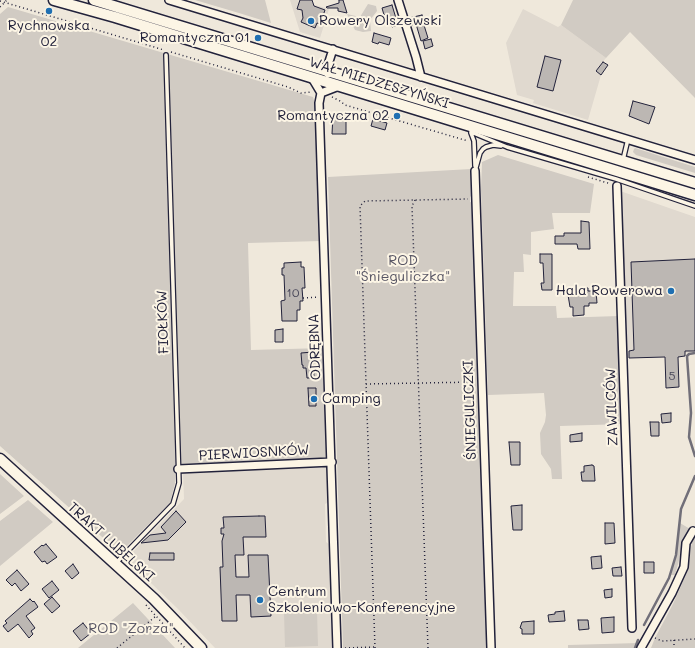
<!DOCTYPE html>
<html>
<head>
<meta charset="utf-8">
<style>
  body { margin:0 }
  canvas { display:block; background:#efe8db }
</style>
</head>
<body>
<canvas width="695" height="648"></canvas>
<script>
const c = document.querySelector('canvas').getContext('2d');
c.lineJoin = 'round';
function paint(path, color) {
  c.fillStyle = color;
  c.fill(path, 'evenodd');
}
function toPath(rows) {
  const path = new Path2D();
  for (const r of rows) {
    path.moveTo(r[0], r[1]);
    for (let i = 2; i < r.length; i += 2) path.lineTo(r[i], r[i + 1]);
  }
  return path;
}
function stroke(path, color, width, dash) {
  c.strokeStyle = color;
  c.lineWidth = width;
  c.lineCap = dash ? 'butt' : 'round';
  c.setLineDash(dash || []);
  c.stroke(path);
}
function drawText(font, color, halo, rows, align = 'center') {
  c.font = font + ' Mali,sans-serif';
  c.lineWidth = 4;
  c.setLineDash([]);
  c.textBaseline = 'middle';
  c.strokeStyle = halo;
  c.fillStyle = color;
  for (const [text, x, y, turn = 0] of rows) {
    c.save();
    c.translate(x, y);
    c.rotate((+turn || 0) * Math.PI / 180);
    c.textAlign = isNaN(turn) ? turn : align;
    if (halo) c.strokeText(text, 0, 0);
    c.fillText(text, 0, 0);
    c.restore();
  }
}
const built = toPath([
  [290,0,297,0,329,9,320,38,300,32],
  [523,9,558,27,561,25,606,58,595,71,601,75,588,120,533,103,534,100,517,95,506,43],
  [620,192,623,192,695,217,695,352,685,353,684,356,625,358],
  [328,467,329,502,325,504,326,542,330,545,333,648,215,648,178,609,126,559,184,499,183,472]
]);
const green = toPath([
  [195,0,265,0,271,23,239,13],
  [573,0,695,0,695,98,630,32,606,58,561,25],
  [368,4,376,6,377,11,370,20,371,31,363,32,355,30,347,14,360,17],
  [8,7,313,97,315,104,321,241,248,243,251,350,324,348,327,458,175,464,175,483,170,503,120,553,0,446,0,14],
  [635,148,695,167,695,173,636,155,633,152,634,149],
  [498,155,594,184,590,213,552,213,554,229,531,232,531,255,523,254,524,272,514,272,513,306,556,306,557,318,619,316,623,424,560,426,562,479,552,479,551,469,541,454,540,433,545,422,546,415,544,393,488,395,481,190,482,162],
  [471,169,472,195,470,197,470,202,473,203,487,648,343,648,328,177],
  [0,474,24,496,0,514],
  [28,500,53,522,0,566,0,521],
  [680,523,690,529,684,542,675,575,671,575,677,550],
  [695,534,695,648,651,648,655,638,673,604,688,570,692,540],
  [133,603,175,648,78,648],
  [317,612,318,646,285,647,284,613],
  [639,643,637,648,568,648,568,645]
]);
const stream = toPath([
  [695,353,689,354,687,356,691,413,689,437,695,456],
  [644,625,669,578,676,555,681,509,695,476],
  [635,648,638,640]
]);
const building = toPath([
  [300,0,312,0,314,6,325,10,320,24,317,23,315,28,301,22,303,18,302,10,297,9,300,0],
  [339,0,343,0,347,13,338,11,338,8,327,8,326,7,339,3,339,0],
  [392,5,398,25,392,27,388,13,384,15,382,8,392,5],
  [422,15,424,22,423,22,428,38,421,41,416,24,411,25,409,18,422,15],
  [374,33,391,38,389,45,379,42,378,44,372,42,374,33],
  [431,39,433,46,425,49,423,41,431,39],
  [545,56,561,60,553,91,537,87,545,56],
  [603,62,608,65,601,75,596,71,603,62],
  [633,101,655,107,649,124,629,116,633,101],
  [333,115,346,115,346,134,332,134,333,115],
  [373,119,387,123,385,130,371,126,373,119],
  [581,221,589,222,590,249,578,249,577,244,555,244,555,236,564,236,564,233,581,233,581,221],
  [540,254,552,254,552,290,542,290,541,283,544,283,543,263,540,263,540,254],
  [695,259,695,351,685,351,685,356,678,357,679,387,666,388,665,357,629,358,629,351,634,350,631,262,695,259],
  [301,262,301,267,304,267,305,288,302,288,303,301,300,301,300,310,297,310,297,321,282,321,281,301,285,300,284,275,282,275,282,268,284,268,284,263,301,262],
  [581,288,588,288,588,291,596,291,597,303,589,303,589,306,584,306,584,315,573,316,573,307,570,307,568,295,571,295,571,292,581,292,581,288],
  [283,329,283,342,275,342,275,330,283,329],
  [313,352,314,378,307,378,306,368,303,368,303,365,302,365,301,353,313,352],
  [308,388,316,388,316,406,309,406,308,388],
  [671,413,671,422,662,423,661,414,671,413],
  [650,422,659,422,659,436,651,436,650,422],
  [582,433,582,441,570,442,570,435,582,433],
  [509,442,520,442,520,465,511,465,509,442],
  [592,465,594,466,595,481,582,481,581,472,584,472,584,466,592,465],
  [522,505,522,530,513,530,511,506,522,505],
  [176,511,186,522,168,540,141,543,150,535,166,533,161,527,176,511],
  [259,516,265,516,266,537,243,537,244,555,235,555,236,577,249,577,248,555,268,555,271,616,251,617,250,595,236,595,237,621,222,621,220,567,223,567,222,541,224,534,221,534,221,528,224,528,223,517,259,516],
  [605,523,614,523,615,543,605,544,605,523],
  [46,544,57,557,47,564,45,561,42,562,34,552,42,545,43,546,46,544],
  [150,553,174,553,174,560,149,560,150,553],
  [601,556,602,568,592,569,591,557,601,556],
  [644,562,654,562,654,573,644,573,644,562],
  [73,564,79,573,72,579,65,571,73,564],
  [621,567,622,576,613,576,612,568,621,567],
  [17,570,29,584,21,591,15,583,12,586,6,580,17,570],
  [52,581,59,590,49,598,42,589,52,581],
  [612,589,612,597,605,598,604,590,612,589],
  [52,597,60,606,52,613,44,604,52,597],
  [30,599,33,602,34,601,38,607,26,616,35,628,31,631,33,634,29,638,18,624,8,632,3,626,7,623,5,621,30,599],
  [564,611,565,621,549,622,548,615,555,614,555,612,564,611],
  [614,617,614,632,602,633,601,618,614,617],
  [578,620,588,620,589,629,579,630,578,620],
  [534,621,534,634,522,634,522,629,520,628,522,622,534,621],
  [83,623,91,633,81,641,73,631,83,623]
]);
const path = toPath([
  [0,1,164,50],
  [0,7,7,0],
  [171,52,288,87,301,93,311,92],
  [332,97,340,101,345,105,468,141],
  [588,177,611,184],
  [415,200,412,206,428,648],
  [303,298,319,297],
  [366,384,476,382],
  [336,397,366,396],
  [146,605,185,648],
  [655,638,662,641,695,639],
  [674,640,674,648],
  [117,648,156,616],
  [345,648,375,647],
  [375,648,360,206,365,201,468,199]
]);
const lane = toPath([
  [471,132,507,147,616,179,695,206],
  [471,133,474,141,475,166],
  [623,160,628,139],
  [475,171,480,153,483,149,486,147,493,145,501,146],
  [116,563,173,504,179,483,166,55]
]);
const street = toPath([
  [169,0,695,160],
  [398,0,416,57,421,77],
  [328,74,326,71,333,49],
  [312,78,321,93,319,103,337,648],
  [321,93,339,86],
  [475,171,491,648],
  [617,186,632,628],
  [178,469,332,462],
  [641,648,672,593,684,567,686,543,693,531]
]);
const secondary = toPath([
  [54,0,115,17,695,195],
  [94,0,695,183],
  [0,459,154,599,201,648]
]);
const markers = [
  [49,11,4,"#1f6fb2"],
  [311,21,4,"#1f6fb2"],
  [258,38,4,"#1f6fb2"],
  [397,116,4,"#1f6fb2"],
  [671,291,4,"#1f6fb2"],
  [314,399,4,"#1f6fb2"],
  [260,600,4,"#1f6fb2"]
];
const numberNames = [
  ["10",293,293],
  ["5",672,376]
];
const poiNames = [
  ["Rowery Olszewski",319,21],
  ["Rychnowska",49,26,"center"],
  ["02",49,42,"center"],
  ["Romantyczna 01",250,38,"right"],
  ["Romantyczna 02",389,116,"right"],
  ["Hala Rowerowa",663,291,"right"],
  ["Camping",322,399],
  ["Centrum",268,592],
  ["Szkoleniowo-Konferencyjne",268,608]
];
const streetNames = [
  ["WAŁ MIEDZESZYŃSKI",379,83,17],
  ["FIOŁKÓW",163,322,-92],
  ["ODRĘBNA",315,347,-92],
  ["ZAWILCÓW",612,407,-92],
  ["ŚNIEGULICZKI",470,410,-92],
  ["PIERWIOSNKÓW",254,453,-3],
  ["TRAKT LUBELSKI",111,542,42]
];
const parkNames = [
  ["ROD",403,261],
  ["\"Śnieguliczka\"",403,277],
  ["ROD \"Zorza\"",131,629]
];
paint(built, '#e0d9cf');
paint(green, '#d1cbc3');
stroke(stream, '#716f79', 2.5);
paint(building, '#bcb7b3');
stroke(building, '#22223b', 1);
stroke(lane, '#22223b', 6);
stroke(street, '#22223b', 10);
stroke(secondary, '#22223b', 13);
stroke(path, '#22223b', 1.5, [1, 3]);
stroke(lane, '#fcf5e5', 3.5);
stroke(street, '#fcf5e5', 7);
stroke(secondary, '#fcf5e5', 10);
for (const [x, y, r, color] of markers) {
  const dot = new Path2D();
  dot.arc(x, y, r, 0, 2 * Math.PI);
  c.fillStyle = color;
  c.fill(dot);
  stroke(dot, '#fcf5e5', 1.5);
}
drawText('12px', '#484759', null, numberNames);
drawText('14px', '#22223b', '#fcf5e5', poiNames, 'left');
drawText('14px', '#22223b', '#fcf5e5', streetNames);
drawText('14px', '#575564', '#fcf5e5', parkNames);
</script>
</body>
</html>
